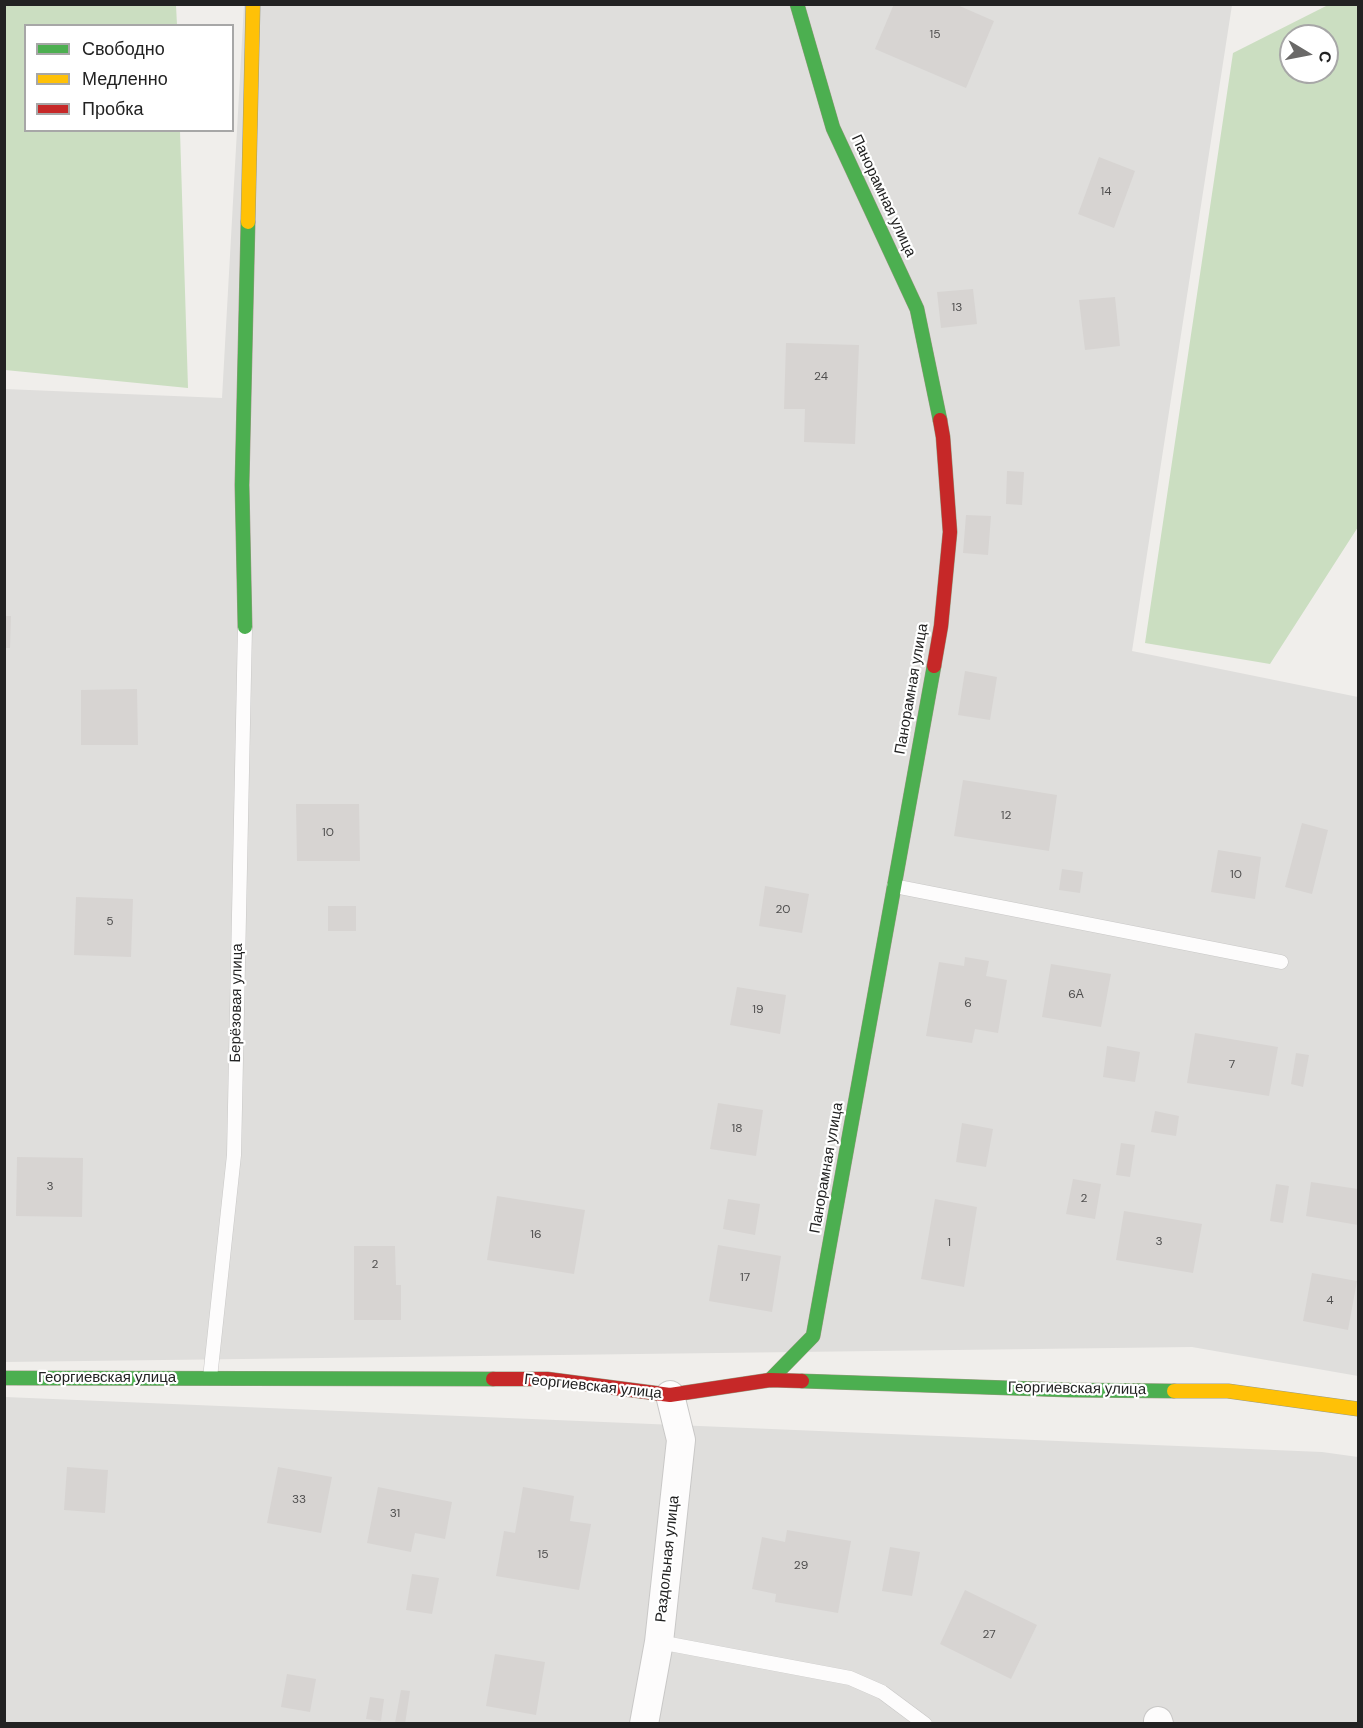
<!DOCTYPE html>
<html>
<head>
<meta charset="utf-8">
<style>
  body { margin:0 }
  #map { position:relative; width:1363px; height:1728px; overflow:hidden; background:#f0eeeb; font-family:"DM Sans",sans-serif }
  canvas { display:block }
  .frame { position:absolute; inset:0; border:6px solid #222; pointer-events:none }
  .legend { position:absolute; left:24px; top:24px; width:210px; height:108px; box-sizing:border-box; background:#fff; border:2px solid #a7a7a7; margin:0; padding:8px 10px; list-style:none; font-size:18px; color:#222 }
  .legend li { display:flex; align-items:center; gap:12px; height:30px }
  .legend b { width:30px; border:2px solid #a7a7a7 }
  .north { position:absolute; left:1279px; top:24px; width:60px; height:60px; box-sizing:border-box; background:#fff; border:2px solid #a7a7a7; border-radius:50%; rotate:100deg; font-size:16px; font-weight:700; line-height:24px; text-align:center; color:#222 }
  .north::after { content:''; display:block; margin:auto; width:21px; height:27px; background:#6a6968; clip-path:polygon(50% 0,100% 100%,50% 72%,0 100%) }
</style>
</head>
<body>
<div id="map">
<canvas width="1363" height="1728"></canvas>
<div class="frame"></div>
<ul class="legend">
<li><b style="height:8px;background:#4caf50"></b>Свободно</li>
<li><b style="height:8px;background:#ffc107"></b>Медленно</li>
<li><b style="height:8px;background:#c62828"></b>Пробка</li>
</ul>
<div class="north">С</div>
</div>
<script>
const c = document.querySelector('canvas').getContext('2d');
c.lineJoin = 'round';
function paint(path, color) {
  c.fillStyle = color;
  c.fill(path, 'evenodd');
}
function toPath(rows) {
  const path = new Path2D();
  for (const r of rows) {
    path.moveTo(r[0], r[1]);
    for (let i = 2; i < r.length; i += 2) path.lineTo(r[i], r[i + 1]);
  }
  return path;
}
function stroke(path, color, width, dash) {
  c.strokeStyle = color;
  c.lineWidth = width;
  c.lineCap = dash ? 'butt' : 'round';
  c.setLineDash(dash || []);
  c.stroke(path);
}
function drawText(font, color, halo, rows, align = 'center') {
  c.font = font + ' "DM Sans",sans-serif';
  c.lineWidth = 4.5;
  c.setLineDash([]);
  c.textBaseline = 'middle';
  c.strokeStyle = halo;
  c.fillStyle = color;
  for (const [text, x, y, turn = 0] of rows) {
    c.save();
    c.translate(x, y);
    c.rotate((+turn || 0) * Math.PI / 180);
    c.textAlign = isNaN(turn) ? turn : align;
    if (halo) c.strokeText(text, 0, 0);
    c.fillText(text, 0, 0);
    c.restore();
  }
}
const residential = toPath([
  [244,5,1232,5,1132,651,1358,697,1358,1376,1192,1347,5,1362,5,389,222,398],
  [5,1397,1322,1452,1358,1457,1358,1723,5,1724]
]);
const forest = toPath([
  [1330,4,1358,5,1358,527,1270,664,1145,643,1233,53],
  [1291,36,1327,36,1327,72,1291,72],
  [4,5,176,5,177,25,26,26,26,130,180,131,188,388,5,370]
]);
const building = toPath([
  [894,4,955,4,994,21,966,88,875,49],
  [1099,157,1135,171,1114,228,1078,214],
  [973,289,977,324,941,328,937,292],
  [1115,297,1120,346,1085,350,1079,300],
  [786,343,859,345,855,444,804,442,805,409,784,409],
  [1007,471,1024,472,1022,505,1006,504],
  [966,515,991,516,988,555,963,553],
  [4,616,11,616,10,648,4,648],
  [965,671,997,677,990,720,958,715],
  [137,689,138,745,81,745,81,690],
  [963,780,1057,795,1049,851,954,836],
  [296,804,359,804,360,861,297,861],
  [1302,823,1328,830,1312,894,1285,887],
  [1218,850,1261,857,1255,899,1211,892],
  [1062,869,1083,872,1080,893,1059,890],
  [765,886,809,894,802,933,759,926],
  [76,897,133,899,131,957,74,955],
  [328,906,356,906,356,931,328,931],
  [965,957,989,961,986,976,1007,980,998,1033,975,1029,972,1043,926,1036,939,962,964,966],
  [1051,964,1111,974,1101,1027,1042,1017],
  [737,987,786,995,780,1034,730,1025],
  [1195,1033,1278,1047,1269,1096,1187,1083],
  [1107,1046,1140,1052,1135,1082,1103,1077],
  [1296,1053,1309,1055,1303,1087,1291,1084],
  [718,1103,763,1110,756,1156,710,1149],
  [1155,1111,1179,1116,1176,1136,1151,1132],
  [962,1123,993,1129,986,1167,956,1162],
  [1121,1143,1135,1145,1130,1177,1116,1175],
  [17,1157,83,1158,82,1217,16,1216],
  [1073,1179,1101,1184,1095,1219,1066,1214],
  [1311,1182,1358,1189,1358,1225,1306,1216],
  [1276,1184,1289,1186,1283,1223,1270,1221],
  [497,1196,585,1210,574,1274,487,1260],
  [728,1199,760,1204,755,1235,723,1229],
  [935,1199,977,1207,964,1287,921,1279],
  [1124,1211,1202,1224,1193,1273,1116,1260],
  [718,1245,781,1256,772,1312,709,1301],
  [354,1246,395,1246,396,1285,401,1285,401,1320,354,1320],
  [1312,1273,1357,1281,1348,1330,1303,1321],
  [67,1467,108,1470,105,1513,64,1510],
  [278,1467,332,1477,321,1533,267,1523],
  [378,1487,452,1502,445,1539,415,1533,411,1552,367,1543],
  [523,1487,574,1496,570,1521,591,1524,579,1590,496,1576,504,1531,515,1533],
  [787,1530,851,1541,838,1613,775,1602,776,1594,752,1589,762,1537,785,1542],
  [890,1547,920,1552,912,1596,882,1591],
  [412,1574,439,1578,432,1614,406,1610],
  [965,1590,1037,1625,1011,1679,940,1644],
  [495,1654,545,1662,536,1715,486,1706],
  [287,1674,316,1679,310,1712,281,1707],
  [401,1690,410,1691,405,1724,395,1723],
  [370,1697,384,1699,381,1721,366,1719]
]);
const lane = toPath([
  [894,886,1281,962],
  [210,1378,234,1155,245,627],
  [659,1642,850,1678,882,1692,925,1724]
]);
const street = toPath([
  [1158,1721,1159,1724],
  [644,1724,659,1642,681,1440,670,1395]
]);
const fast = toPath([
  [797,4,833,128,917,309,940,420],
  [245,627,242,485,248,222],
  [4,1378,493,1379],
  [770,1380,813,1336,934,666],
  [802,1381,1069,1390,1174,1391]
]);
const slow = toPath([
  [248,222,253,4],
  [1174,1391,1228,1391,1358,1409]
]);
const jam = toPath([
  [934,666,941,626,950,532,943,437,940,420],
  [493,1379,547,1379,670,1395,770,1380,802,1381]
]);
const numberNames = [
  ["15",935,35],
  ["14",1106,192],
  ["13",957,308],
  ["24",821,377],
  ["12",1006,816],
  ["10",328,833],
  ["10",1236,875],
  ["20",783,910],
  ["5",110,922],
  ["6А",1076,995],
  ["6",968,1004],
  ["19",758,1010],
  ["7",1232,1065],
  ["18",737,1129],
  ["3",50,1187],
  ["2",1084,1199],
  ["16",536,1235],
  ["3",1159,1242],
  ["1",949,1243],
  ["2",375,1265],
  ["17",745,1278],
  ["4",1330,1301],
  ["33",299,1500],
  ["31",395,1514],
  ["15",543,1555],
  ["29",801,1566],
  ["27",989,1635]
];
const streetNames = [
  ["Панорамная улица",883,196,65],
  ["Панорамная улица",912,689,-80],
  ["Берёзовая улица",237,1003,-89],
  ["Панорамная улица",827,1168,-80],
  ["Георгиевская улица",107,1378],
  ["Георгиевская улица",593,1387,6],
  ["Георгиевская улица",1077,1389,1],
  ["Раздольная улица",668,1559,-84]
];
paint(residential, '#dfdedc');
paint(forest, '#cbdec1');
paint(building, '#d7d4d2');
stroke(lane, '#c9c8c7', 15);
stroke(street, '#c9c8c7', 30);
stroke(fast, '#999a82', 15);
stroke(slow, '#999a82', 15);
stroke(jam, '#999a82', 15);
stroke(lane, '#fdfcfc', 14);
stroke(street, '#fdfcfc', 28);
stroke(fast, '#4caf50', 14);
stroke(slow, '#ffc107', 14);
stroke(jam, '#c62828', 14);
drawText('12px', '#4f4e4e', null, numberNames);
drawText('15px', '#222', '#fff', streetNames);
</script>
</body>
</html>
